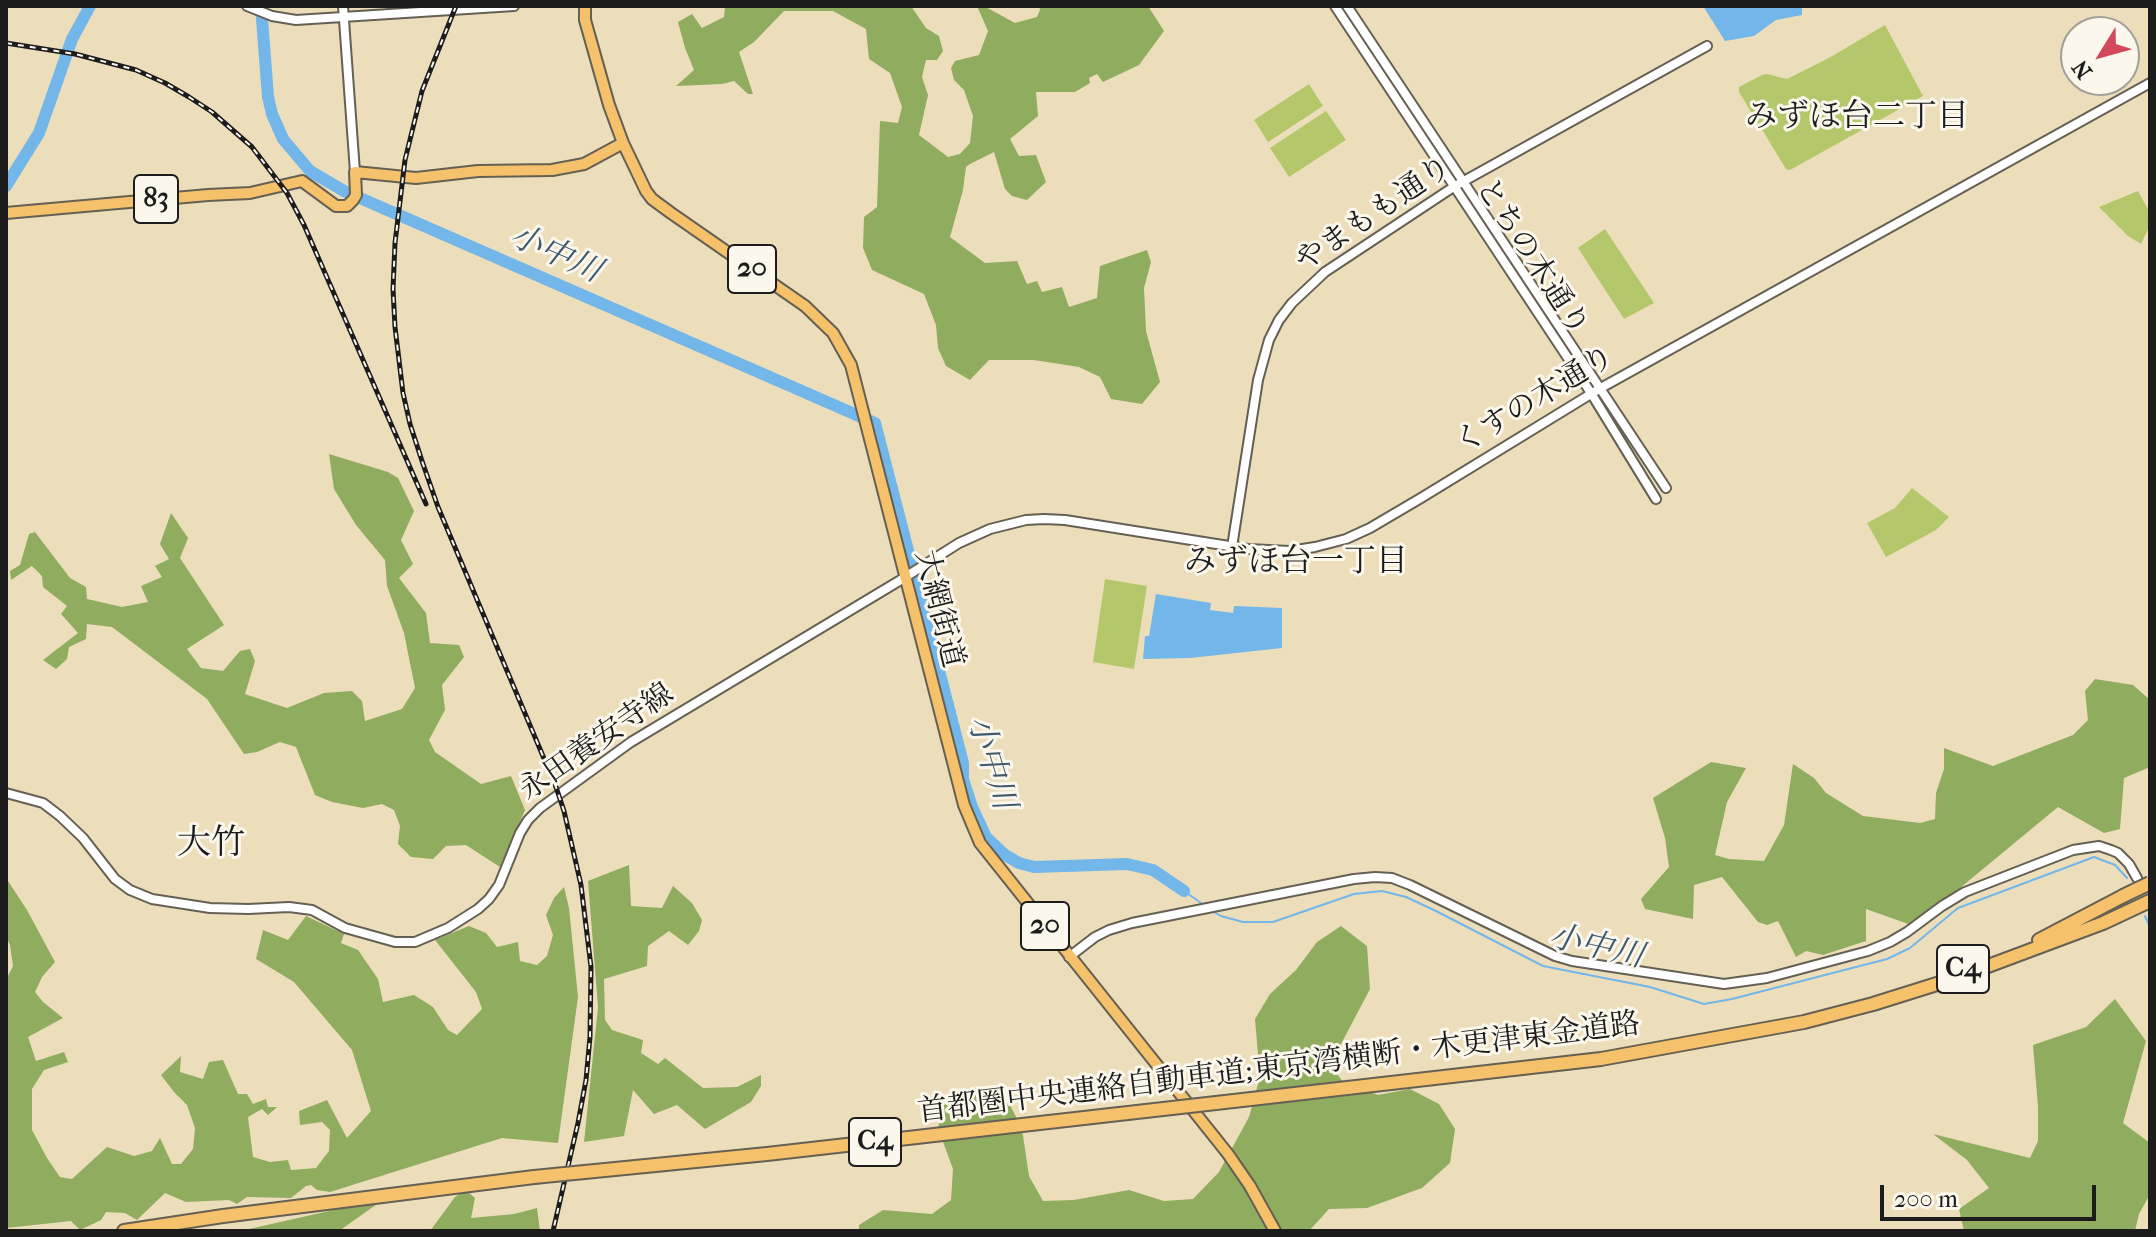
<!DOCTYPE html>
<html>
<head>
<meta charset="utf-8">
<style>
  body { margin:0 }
  #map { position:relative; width:2156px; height:1237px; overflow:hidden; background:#eddebb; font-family:"IM FELL French Canon",serif }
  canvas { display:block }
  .frame { position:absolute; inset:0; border:8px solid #1c1c1c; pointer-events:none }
  .north { position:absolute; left:2060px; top:16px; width:80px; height:80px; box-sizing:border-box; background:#fbf7ec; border:2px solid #a29f99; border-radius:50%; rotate:233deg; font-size:22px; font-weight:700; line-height:32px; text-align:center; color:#1c1c1c }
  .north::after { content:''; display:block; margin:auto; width:28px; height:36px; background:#d1495b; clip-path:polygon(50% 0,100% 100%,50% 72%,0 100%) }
  .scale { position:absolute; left:1880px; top:1185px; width:216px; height:36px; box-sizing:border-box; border:4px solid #1c1c1c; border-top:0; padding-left:10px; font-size:24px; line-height:28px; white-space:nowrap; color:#1c1c1c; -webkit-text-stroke:6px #fbf7ec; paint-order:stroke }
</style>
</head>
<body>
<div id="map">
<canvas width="2156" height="1237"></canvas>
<div class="frame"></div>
<div class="north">N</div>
<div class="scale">200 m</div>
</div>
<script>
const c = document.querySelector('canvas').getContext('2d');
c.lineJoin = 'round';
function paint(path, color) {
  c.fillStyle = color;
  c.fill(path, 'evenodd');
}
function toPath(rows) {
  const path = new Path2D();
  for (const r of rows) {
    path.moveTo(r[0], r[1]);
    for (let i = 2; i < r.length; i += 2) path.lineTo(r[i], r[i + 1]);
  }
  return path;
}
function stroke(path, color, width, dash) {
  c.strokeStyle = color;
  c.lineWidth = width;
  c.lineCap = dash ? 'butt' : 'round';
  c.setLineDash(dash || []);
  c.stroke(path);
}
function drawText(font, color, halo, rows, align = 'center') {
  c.font = font + ' "IM FELL French Canon","Noto Serif JP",serif';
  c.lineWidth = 6;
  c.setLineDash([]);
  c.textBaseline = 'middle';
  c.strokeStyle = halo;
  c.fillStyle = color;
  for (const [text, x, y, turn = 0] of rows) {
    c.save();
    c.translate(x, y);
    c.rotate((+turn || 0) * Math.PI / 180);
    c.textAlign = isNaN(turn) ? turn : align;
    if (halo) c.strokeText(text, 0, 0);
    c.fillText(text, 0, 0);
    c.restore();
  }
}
const green = toPath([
  [1885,25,1923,96,1790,170,1786,169,1739,92,1739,87,1762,75,1767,74,1787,79,1827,59],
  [1309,84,1323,106,1268,142,1254,120],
  [1326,111,1346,140,1289,177,1270,148],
  [2138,191,2150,213,2150,225,2141,244,2128,236,2099,207],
  [1605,229,1654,303,1624,319,1578,248],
  [1912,488,1949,517,1936,530,1886,557,1867,523,1895,508],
  [1105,579,1147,586,1134,669,1093,662]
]);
const forest = toPath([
  [725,6,911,6,926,28,939,36,943,51,937,60,926,60,922,77,928,95,919,135,948,157,960,154,970,143,973,116,964,90,954,80,951,68,955,61,979,55,988,31,977,6,984,6,1015,23,1037,17,1040,10,1039,6,1148,6,1164,31,1139,65,1103,82,1097,74,1089,78,1090,83,1075,92,1036,92,1038,116,1010,139,1019,156,1036,155,1046,182,1027,200,1012,196,1005,189,994,152,970,164,966,167,963,190,950,237,985,263,1017,261,1027,284,1037,281,1042,292,1062,287,1069,307,1097,298,1100,266,1147,250,1151,262,1144,288,1146,331,1160,382,1142,404,1111,399,1100,377,1079,367,1034,360,989,360,970,380,946,366,938,348,936,325,924,294,872,270,863,248,864,217,877,207,880,121,898,123,902,107,890,73,869,59,866,29,833,11,784,11,754,42,739,52,753,94,748,94,734,81,722,84,676,86,694,70,685,48,678,22,692,14,702,28,724,17],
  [329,454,388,472,398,478,414,511,401,540,413,564,399,578,426,613,430,643,459,645,464,657,442,685,445,710,429,740,435,752,481,784,511,776,525,810,500,867,466,845,446,846,433,859,411,857,398,844,400,826,394,810,382,804,363,808,332,802,315,795,296,747,280,742,257,752,244,754,207,699,112,627,87,624,86,639,69,647,67,659,56,669,43,660,78,633,61,614,67,606,43,587,42,576,32,566,11,580,10,571,20,565,29,534,35,532,70,578,86,587,87,599,122,607,148,602,141,586,162,577,155,566,169,559,160,544,171,513,188,538,180,558,224,625,187,649,201,668,223,671,240,651,250,649,255,661,245,694,287,708,324,693,352,691,362,701,365,721,402,709,415,688,404,633,387,586,385,560,356,525,334,489],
  [2095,679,2133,685,2150,700,2150,767,2124,778,2120,829,2104,833,2058,807,1914,926,1866,909,1866,941,1823,955,1806,951,1796,957,1778,921,1767,925,1758,922,1722,877,1694,885,1693,919,1645,909,1641,899,1669,867,1665,838,1653,798,1711,762,1746,768,1727,802,1715,855,1729,859,1764,861,1784,825,1793,764,1814,778,1826,793,1863,816,1920,823,1935,819,1936,793,1944,769,1944,748,1993,766,2073,735,2088,720,2085,691],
  [629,865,631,906,662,908,673,886,692,903,702,920,699,931,688,945,669,931,648,946,647,966,604,979,605,1020,612,1030,643,1040,641,1053,658,1064,665,1058,703,1088,737,1087,761,1075,761,1086,751,1102,705,1129,677,1105,654,1114,633,1090,624,1136,584,1142,598,1007,588,881],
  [6,878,27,910,55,962,42,977,35,992,43,1002,63,1018,28,1037,36,1061,64,1052,68,1062,44,1070,32,1089,32,1130,47,1158,60,1177,72,1179,107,1147,134,1156,152,1151,160,1138,172,1164,181,1164,193,1149,195,1128,187,1105,174,1092,161,1075,181,1056,180,1072,203,1079,209,1062,223,1060,238,1094,247,1094,253,1104,266,1099,268,1107,277,1107,268,1115,262,1109,248,1117,253,1157,270,1162,288,1160,291,1170,316,1168,329,1151,330,1130,322,1122,300,1125,299,1111,327,1100,347,1138,371,1111,352,1050,294,982,256,959,263,930,288,940,306,916,344,934,341,943,358,950,378,979,383,1002,414,995,433,1007,448,1030,457,1035,482,1009,476,992,435,940,469,926,486,933,497,947,518,942,520,961,537,965,547,956,553,935,546,915,554,898,564,887,569,908,578,997,558,1143,502,1138,330,1192,317,1190,311,1185,306,1186,291,1198,247,1197,237,1204,229,1200,186,1202,165,1193,137,1220,125,1213,106,1212,101,1220,80,1230,71,1221,6,1228,6,980,13,966,10,945,6,937],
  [1341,926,1367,946,1370,989,1330,1065,1344,1083,1378,1095,1410,1089,1439,1104,1455,1129,1450,1163,1422,1188,1367,1208,1329,1209,1309,1231,859,1231,859,1225,883,1210,932,1214,951,1200,953,1169,938,1128,944,1100,972,1088,1009,1103,1022,1129,1029,1176,1043,1201,1074,1200,1129,1190,1164,1201,1193,1199,1219,1172,1249,1117,1260,1077,1255,1019,1270,994,1296,970,1317,942],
  [2115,999,2146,1041,2123,1123,2150,1143,2150,1194,2139,1214,2135,1231,1964,1231,1959,1209,1989,1188,1967,1160,1933,1134,2030,1158,2038,1141,2038,1107,2033,1045,2086,1027],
  [466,1190,475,1198,471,1218,514,1214,537,1208,540,1231,430,1231,455,1197],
  [380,1202,339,1231,240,1231,356,1205]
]);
const water = toPath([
  [1703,6,1802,6,1802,15,1776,20,1754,36,1725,41],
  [1156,594,1211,603,1210,610,1233,613,1234,606,1282,608,1282,648,1190,658,1143,659,1145,636,1149,636]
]);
const stream = toPath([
  [1184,891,1204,905],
  [1212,911,1221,916,1243,922,1273,922,1354,894,1382,891,1406,897,1436,911,1543,966,1650,987,1704,1004,1732,999,1887,959,1910,948,1958,908,2094,857,2115,865,2127,878],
  [2145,916,2150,927]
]);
const river = toPath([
  [261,6,268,97,272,114,283,139,310,171,344,191,875,423,963,763,963,779,972,807,986,837,1005,855,1019,863,1034,867,1127,864,1153,870,1184,891],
  [6,186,39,133,72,39,90,6]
]);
const tertiary = toPath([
  [247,6,272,16,296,20,514,6],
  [343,6,355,172],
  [1335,6,1591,393,1656,499],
  [1347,6,1666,488],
  [1232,547,1258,380,1269,340,1279,320,1292,303,1325,272,1455,186,1707,46],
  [6,793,43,803,60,816,83,838,115,879,130,890,152,899,210,908,248,909,289,907,312,910,345,928,395,942,415,942,448,928,478,909,489,899,499,885,520,833,528,820,540,808,631,742,899,581,959,543,990,529,1026,520,1044,519,1065,520,1248,549,1290,551,1315,547,1346,539,1370,528,1421,498,1599,389,2150,83],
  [1069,957,1095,937,1109,930,1132,923,1354,879,1375,877,1392,878,1410,885,1555,956,1572,961,1724,984,1767,978,1868,951,1890,942,1907,932,1942,906,1965,892,2073,850,2099,846,2111,850,2118,853,2129,864,2137,878]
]);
const primary = toPath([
  [585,6,585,20,609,105,623,143,646,191,652,199,671,213,805,306,833,333,851,365,964,805,980,843,1228,1154,1250,1186,1275,1231],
  [6,213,208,195,250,193,302,181,336,206,347,206,353,200,356,195,355,172,416,178,478,171,552,170,584,164,623,143]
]);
const motorway = toPath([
  [2039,940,2123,896],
  [1216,1103,1601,1059,1804,1022,1873,1004,1956,978,2103,923,2150,901],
  [124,1231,223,1216,534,1177]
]);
const rail = toPath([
  [456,6,422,91,405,160,395,243,393,289,395,327,403,393,410,424,423,464,438,507,556,787,564,811,581,885,591,967,590,1037,586,1080,578,1123,553,1231],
  [6,43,75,54,136,70,165,83,189,97,212,112,252,147,287,193,304,225,426,504]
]);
const motorwayBridge = toPath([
  [2123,896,2150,883],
  [534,1177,767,1154,1216,1103]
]);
const shields = [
  [156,199,44],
  [752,269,48],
  [1045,926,48],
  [1963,969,52],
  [875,1142,52]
];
const shieldNames = [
  ["83",156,199],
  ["20",752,269],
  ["20",1045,926],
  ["C4",1963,969],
  ["C4",875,1142]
];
const streetNames = [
  ["やまもも通り",1374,215,-34],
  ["とちの木通り",1531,258,57],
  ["くすの木通り",1535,401,-31],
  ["大網街道",938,609,76],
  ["永田養安寺線",597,743,-35],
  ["首都圏中央連絡自動車道;東京湾横断・木更津東金道路",1279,1069,-7]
];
const neighbourhoodNames = [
  ["みずほ台二丁目",1857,118],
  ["みずほ台一丁目",1296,563]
];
const waterNames = [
  ["小中川",555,255,24],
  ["小中川",990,763,73],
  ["小中川",1596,948,13]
];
const quarterNames = [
  ["大竹",211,845]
];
paint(green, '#b4c76b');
paint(forest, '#8fac5f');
paint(water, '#73b6e9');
stroke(stream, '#73b6e9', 2);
stroke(river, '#73b6e9', 12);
stroke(tertiary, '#656054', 12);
stroke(primary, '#656054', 14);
stroke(motorway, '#656054', 16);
stroke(tertiary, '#fff', 8);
stroke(primary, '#f5c16b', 10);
stroke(motorway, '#f5c16b', 12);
stroke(rail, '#1c1c1c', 5);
stroke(rail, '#fbf7ec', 2, [6]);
stroke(motorwayBridge, '#656054', 16, []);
stroke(motorwayBridge, '#f5c16b', 12);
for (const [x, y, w] of shields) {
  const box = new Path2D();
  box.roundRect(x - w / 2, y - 24, w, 48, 6);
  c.fillStyle = '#fbf7ec';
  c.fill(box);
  stroke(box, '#1c1c1c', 2);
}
drawText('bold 28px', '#1c1c1c', null, shieldNames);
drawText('30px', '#1c1c1c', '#fbf7ec', streetNames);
drawText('32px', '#1c1c1c', '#fbf7ec', neighbourhoodNames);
drawText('italic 32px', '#3f5a6e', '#fbf7ec', waterNames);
drawText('34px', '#1c1c1c', '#fbf7ec', quarterNames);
</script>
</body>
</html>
